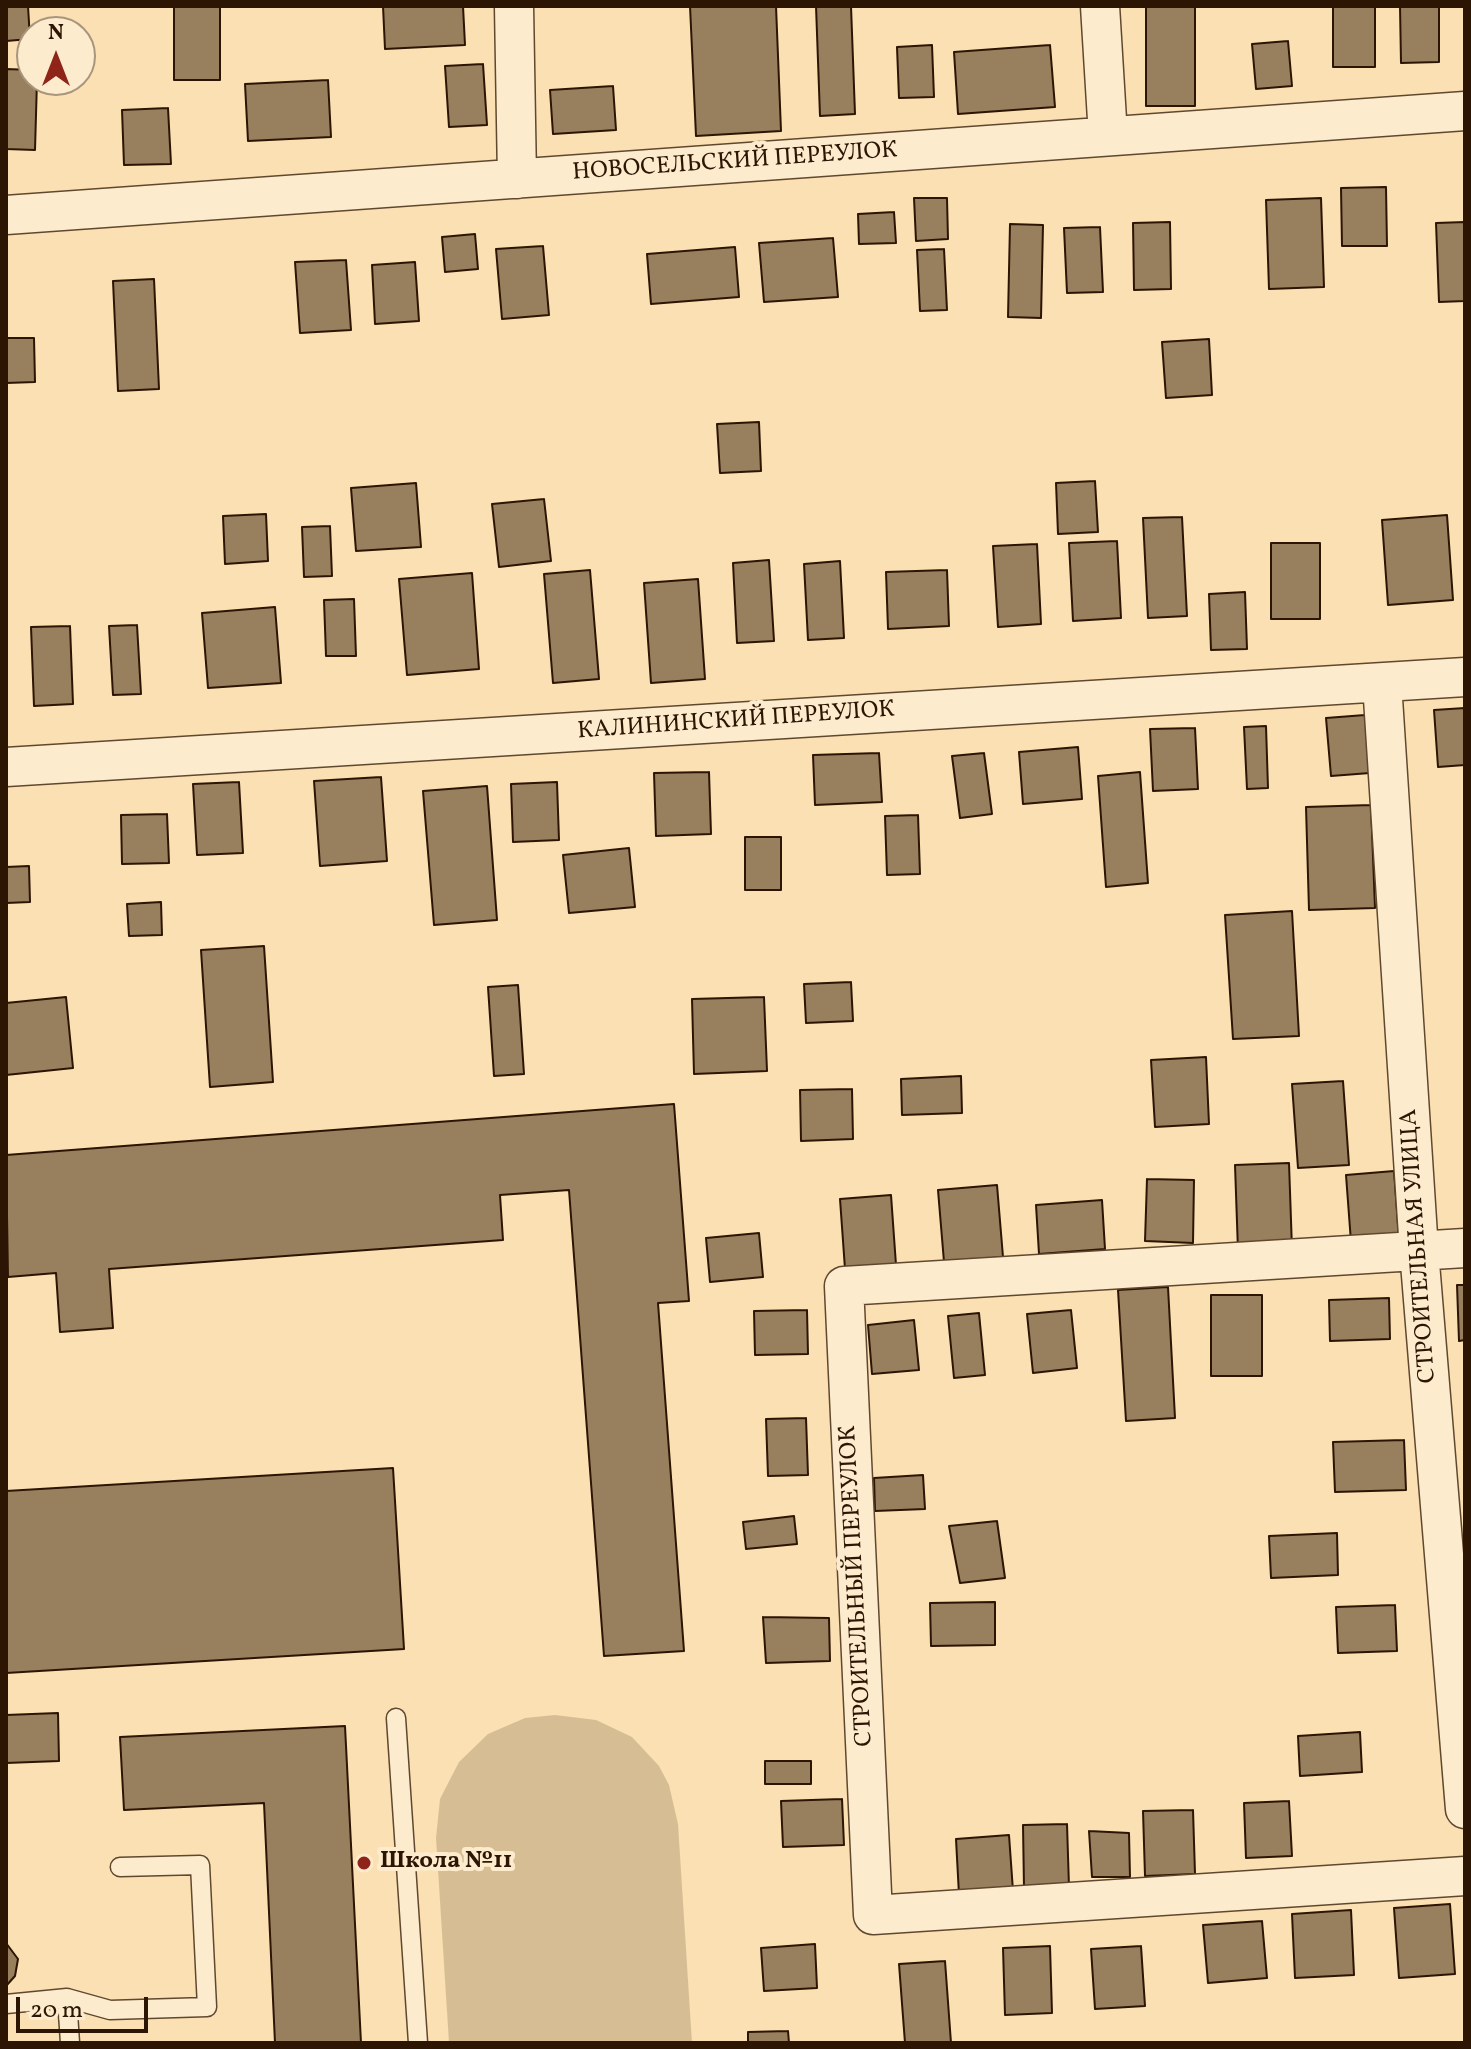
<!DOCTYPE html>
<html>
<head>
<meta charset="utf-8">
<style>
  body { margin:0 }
  #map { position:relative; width:1471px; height:2049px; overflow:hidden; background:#fae0b2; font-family:Vollkorn,serif }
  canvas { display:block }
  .frame { position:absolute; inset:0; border:8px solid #2d1504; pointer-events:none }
  .north { position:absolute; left:16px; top:16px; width:80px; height:80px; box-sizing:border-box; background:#fcebcd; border:2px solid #a9957d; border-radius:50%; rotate:0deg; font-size:22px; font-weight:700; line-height:32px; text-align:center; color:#2d1504 }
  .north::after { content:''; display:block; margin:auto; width:28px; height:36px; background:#8f2418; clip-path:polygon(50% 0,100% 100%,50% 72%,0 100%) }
  .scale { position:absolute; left:16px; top:1997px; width:132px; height:36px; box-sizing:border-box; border:4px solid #2d1504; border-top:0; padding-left:10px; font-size:24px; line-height:28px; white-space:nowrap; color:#2d1504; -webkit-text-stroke:6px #fcebcd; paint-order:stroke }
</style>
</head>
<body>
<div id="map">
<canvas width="1471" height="2049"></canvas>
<div class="frame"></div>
<div class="north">N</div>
<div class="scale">20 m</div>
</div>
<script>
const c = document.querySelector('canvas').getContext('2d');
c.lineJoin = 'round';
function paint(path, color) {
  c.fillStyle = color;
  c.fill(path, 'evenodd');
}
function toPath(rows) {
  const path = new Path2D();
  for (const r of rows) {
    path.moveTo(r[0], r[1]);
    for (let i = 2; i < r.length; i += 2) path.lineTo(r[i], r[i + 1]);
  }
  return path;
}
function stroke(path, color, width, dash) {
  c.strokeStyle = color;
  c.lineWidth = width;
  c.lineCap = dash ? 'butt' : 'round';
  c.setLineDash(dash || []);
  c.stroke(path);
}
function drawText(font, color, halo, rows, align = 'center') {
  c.font = font + ' Vollkorn,serif';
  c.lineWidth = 8;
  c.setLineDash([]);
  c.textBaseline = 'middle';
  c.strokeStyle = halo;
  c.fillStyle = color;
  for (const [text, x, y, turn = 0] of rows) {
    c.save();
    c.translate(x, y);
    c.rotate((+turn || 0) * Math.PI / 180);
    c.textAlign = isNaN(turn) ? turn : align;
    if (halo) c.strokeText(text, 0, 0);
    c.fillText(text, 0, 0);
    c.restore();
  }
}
const green = toPath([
  [555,1715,596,1720,632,1737,659,1766,669,1785,678,1824,692,2043,449,2043,436,1838,440,1799,459,1762,488,1734,525,1718]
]);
const building = toPath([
  [6,6,28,6,30,39,6,41,6,6],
  [174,6,220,6,220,80,174,80,174,6],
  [383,6,463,6,465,45,385,49,383,6],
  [690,6,776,6,781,131,696,136,690,6],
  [816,6,851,6,855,114,820,116,816,6],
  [1146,6,1195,6,1195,106,1146,106,1146,6],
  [1333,6,1375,6,1375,67,1333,67,1333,6],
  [1400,6,1439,6,1439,62,1401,63,1400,6],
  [1288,41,1292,86,1256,89,1252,44,1288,41],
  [932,45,934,97,899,98,897,47,932,45],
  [1050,45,1055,107,958,114,954,52,1050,45],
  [483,64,487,125,449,127,445,66,483,64],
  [6,69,32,70,32,80,37,80,35,150,6,149,6,69],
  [328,80,331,137,248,141,245,84,328,80],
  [613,86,616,130,553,134,550,90,613,86],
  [168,108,171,164,124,165,122,110,168,108],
  [1386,187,1387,246,1342,246,1341,188,1386,187],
  [914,198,947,198,948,239,916,241,914,198],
  [1321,198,1324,287,1269,289,1266,200,1321,198],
  [894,212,896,243,859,244,858,214,894,212],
  [1170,222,1171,289,1134,290,1133,223,1170,222],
  [1465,222,1465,301,1439,302,1436,223,1465,222],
  [1010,224,1043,225,1041,318,1008,317,1010,224],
  [1100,227,1103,292,1067,293,1064,228,1100,227],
  [475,234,478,269,445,272,442,237,475,234],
  [833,238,838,297,764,302,759,243,833,238],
  [543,246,549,315,502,319,496,249,543,246],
  [735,247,739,297,651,304,647,254,735,247],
  [944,249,947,310,920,311,917,250,944,249],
  [346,260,351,330,300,333,295,262,346,260],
  [415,262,419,321,375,324,372,265,415,262],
  [154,279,159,389,118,391,113,281,154,279],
  [6,338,34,338,35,382,6,383,6,338],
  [1209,339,1212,395,1166,398,1162,342,1209,339],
  [759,422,761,471,720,473,717,424,759,422],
  [1095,481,1098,532,1058,534,1056,483,1095,481],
  [416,483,421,547,356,551,351,488,416,483],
  [544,499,551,561,499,567,492,504,544,499],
  [266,514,268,561,225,564,223,516,266,514],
  [1447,515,1453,600,1388,605,1382,520,1447,515],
  [1182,517,1187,616,1148,618,1143,518,1182,517],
  [330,526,332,576,304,577,302,527,330,526],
  [1117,541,1121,618,1073,621,1069,543,1117,541],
  [1271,543,1320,543,1320,619,1271,619,1271,543],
  [1037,544,1041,624,998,627,993,546,1037,544],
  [769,560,774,641,737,643,733,563,769,560],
  [840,561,844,638,808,640,804,564,840,561],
  [590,570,599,679,553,683,544,574,590,570],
  [947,570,949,626,888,629,886,572,947,570],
  [472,573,479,669,407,675,399,579,472,573],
  [698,579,705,679,651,683,644,583,698,579],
  [1245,592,1247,649,1211,650,1209,594,1245,592],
  [354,599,356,656,326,656,324,600,354,599],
  [275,607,281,683,208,688,202,613,275,607],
  [137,625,141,694,113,695,109,626,137,625],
  [70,626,73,704,34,706,31,627,70,626],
  [1465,708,1465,765,1438,767,1434,710,1465,708],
  [1365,715,1370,773,1331,776,1326,718,1365,715],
  [1266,726,1268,788,1247,789,1244,727,1266,726],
  [1195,728,1198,789,1153,791,1150,729,1195,728],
  [1078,747,1082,799,1023,804,1019,752,1078,747],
  [879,753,882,802,815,805,813,755,879,753],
  [984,753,992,814,960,818,952,756,984,753],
  [709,772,711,834,656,836,654,773,709,772],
  [1140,772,1148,883,1106,887,1098,776,1140,772],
  [381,777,387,861,320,866,314,781,381,777],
  [239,782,243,853,197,855,193,784,239,782],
  [557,782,559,840,513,842,511,784,557,782],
  [487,786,497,920,434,925,423,791,487,786],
  [1371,805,1375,908,1309,910,1306,807,1371,805],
  [167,814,169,863,122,864,121,815,167,814],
  [918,815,920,874,887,875,885,816,918,815],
  [745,837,781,837,781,890,745,890,745,837],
  [629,848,635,907,569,913,563,855,629,848],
  [29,866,30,902,6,903,6,867,29,866],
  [161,902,162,935,129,936,127,904,161,902],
  [1292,911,1299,1036,1233,1039,1225,915,1292,911],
  [264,946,273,1082,210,1087,201,950,264,946],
  [851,982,853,1021,806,1023,804,984,851,982],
  [518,985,524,1074,494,1076,488,987,518,985],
  [66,997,73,1068,6,1075,6,1003,66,997],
  [764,997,767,1071,694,1074,692,999,764,997],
  [1206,1057,1209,1124,1155,1127,1151,1060,1206,1057],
  [961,1076,962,1113,902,1115,901,1079,961,1076],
  [1343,1081,1349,1165,1298,1168,1292,1084,1343,1081],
  [852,1089,853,1139,801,1141,800,1090,852,1089],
  [674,1104,689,1301,658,1303,684,1651,604,1656,569,1190,500,1195,503,1240,109,1269,113,1328,60,1332,56,1273,8,1277,6,1155,674,1104],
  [1289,1163,1292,1249,1238,1251,1235,1165,1289,1163],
  [1394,1171,1399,1238,1351,1242,1346,1175,1394,1171],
  [1147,1179,1194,1180,1193,1243,1145,1241,1147,1179],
  [997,1185,1003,1257,944,1262,938,1190,997,1185],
  [891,1195,896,1265,845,1269,840,1199,891,1195],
  [1102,1200,1105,1249,1039,1254,1036,1205,1102,1200],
  [759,1233,763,1277,710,1282,706,1238,759,1233],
  [1457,1285,1465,1285,1465,1340,1459,1341,1457,1285],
  [1168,1287,1175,1418,1126,1421,1118,1290,1168,1287],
  [1211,1295,1262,1295,1262,1376,1211,1376,1211,1295],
  [1389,1298,1390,1339,1330,1341,1329,1300,1389,1298],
  [807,1310,808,1354,755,1355,754,1311,807,1310],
  [1071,1310,1077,1368,1033,1373,1027,1314,1071,1310],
  [979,1313,985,1375,954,1378,948,1316,979,1313],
  [914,1320,919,1370,872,1374,868,1325,914,1320],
  [806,1418,808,1475,768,1476,766,1419,806,1418],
  [1404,1440,1406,1490,1335,1492,1333,1442,1404,1440],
  [393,1468,404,1649,6,1673,6,1491,393,1468],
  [923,1475,925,1509,875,1511,874,1478,923,1475],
  [794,1516,797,1544,746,1549,743,1522,794,1516],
  [997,1521,1005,1578,960,1583,949,1526,997,1521],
  [1337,1533,1338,1575,1271,1578,1269,1536,1337,1533],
  [995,1602,995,1645,931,1646,930,1603,995,1602],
  [1395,1605,1397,1651,1338,1653,1336,1607,1395,1605],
  [763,1617,829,1618,830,1661,766,1663,763,1617],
  [58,1713,59,1761,6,1763,6,1715,58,1713],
  [345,1726,361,2043,275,2043,264,1803,124,1810,120,1737,345,1726],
  [1360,1732,1362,1772,1300,1776,1298,1736,1360,1732],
  [765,1761,811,1761,811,1784,765,1784,765,1761],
  [842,1799,844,1845,783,1847,781,1801,842,1799],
  [1289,1801,1292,1856,1246,1858,1244,1803,1289,1801],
  [1193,1810,1195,1874,1145,1876,1143,1811,1193,1810],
  [1067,1824,1069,1887,1024,1888,1023,1825,1067,1824],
  [1089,1831,1129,1833,1130,1877,1092,1877,1089,1831],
  [1009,1835,1013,1891,959,1895,956,1839,1009,1835],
  [1450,1904,1455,1974,1399,1978,1394,1908,1450,1904],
  [1351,1910,1354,1975,1295,1978,1292,1914,1351,1910],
  [1262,1921,1267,1978,1208,1983,1203,1925,1262,1921],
  [6,1943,18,1959,15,1976,6,1986,6,1943],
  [815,1944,817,1988,764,1991,761,1948,815,1944],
  [1050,1946,1052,2013,1005,2015,1003,1948,1050,1946],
  [1141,1946,1145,2006,1095,2009,1091,1949,1141,1946],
  [945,1961,951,2043,905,2043,899,1964,945,1961],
  [788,2031,789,2043,748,2043,748,2032,788,2031]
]);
const lane = toPath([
  [396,1718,418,2043],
  [67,1998,110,2010,207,2007,200,1865,120,1867],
  [6,2004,67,1998,70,2043]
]);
const street = toPath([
  [514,6,517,179],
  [1100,6,1108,136],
  [6,215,1465,111],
  [1382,683,1419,1251,1465,1809],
  [6,767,1465,677],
  [1465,1248,844,1286,873,1915,1465,1876]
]);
const markers = [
  [364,1863,8,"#8f2418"]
];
const streetNames = [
  ["НОВОСЕЛЬСКИЙ ПЕРЕУЛОК",735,163,-4],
  ["КАЛИНИНСКИЙ ПЕРЕУЛОК",736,722,-4],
  ["СТРОИТЕЛЬНАЯ УЛИЦА",1420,1246,-94],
  ["СТРОИТЕЛЬНЫЙ ПЕРЕУЛОК",858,1586,-93]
];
const poiNames = [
  ["Школа №11",380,1863]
];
paint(green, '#d7bd94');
paint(building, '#987f5e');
stroke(building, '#2d1504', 2);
stroke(lane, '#604830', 21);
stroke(street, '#604830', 41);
stroke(lane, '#fcebcd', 18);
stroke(street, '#fcebcd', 38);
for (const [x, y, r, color] of markers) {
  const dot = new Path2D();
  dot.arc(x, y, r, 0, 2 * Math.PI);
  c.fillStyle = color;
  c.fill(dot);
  stroke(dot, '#fcebcd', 3);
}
drawText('24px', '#2d1504', '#fcebcd', streetNames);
drawText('bold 24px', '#2d1504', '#fcebcd', poiNames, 'left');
</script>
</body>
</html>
